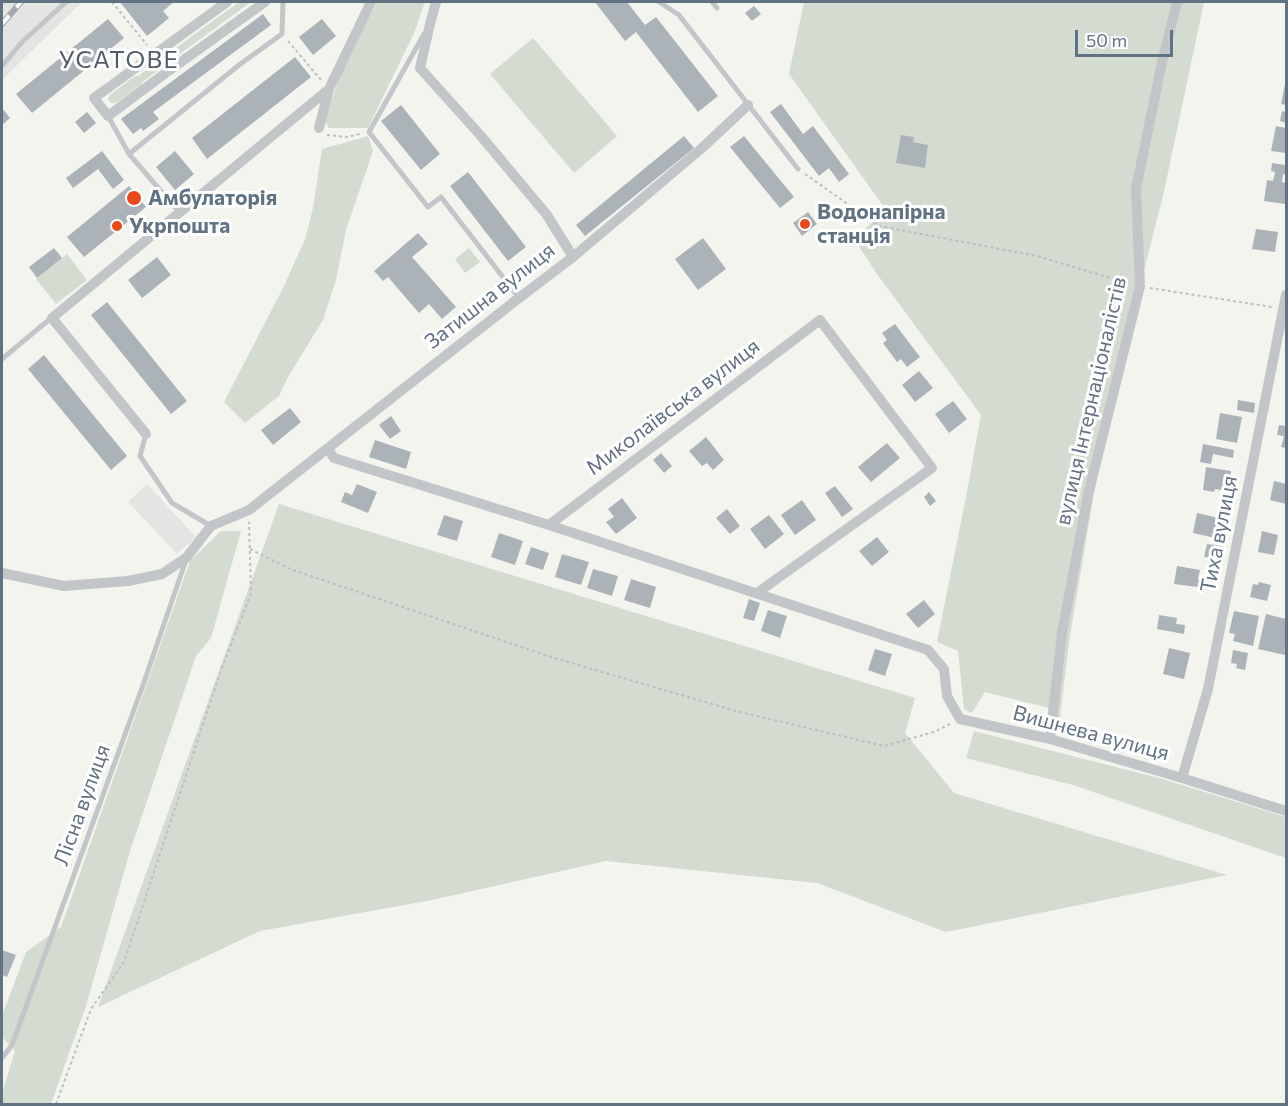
<!DOCTYPE html>
<html>
<head>
<meta charset="utf-8">
<style>
  body { margin:0 }
  #map { position:relative; width:1288px; height:1106px; overflow:hidden; background:#f4f4ef; font-family:Commissioner,sans-serif }
  canvas { display:block }
  .frame { position:absolute; inset:0; border:3px solid #617382; pointer-events:none }
  .scale { position:absolute; left:1075px; top:30px; width:98px; height:27px; box-sizing:border-box; border:3px solid #617382; border-top:0; padding-left:8px; font-size:18px; line-height:21px; white-space:nowrap; color:#617382; -webkit-text-stroke:4px #fff; paint-order:stroke }
</style>
</head>
<body>
<div id="map">
<canvas width="1288" height="1106"></canvas>
<div class="frame"></div>
<div class="scale">50 m</div>
</div>
<script>
const c = document.querySelector('canvas').getContext('2d');
c.lineJoin = 'round';
function paint(path, color) {
  c.fillStyle = color;
  c.fill(path, 'evenodd');
}
function toPath(rows) {
  const path = new Path2D();
  for (const r of rows) {
    path.moveTo(r[0], r[1]);
    for (let i = 2; i < r.length; i += 2) path.lineTo(r[i], r[i + 1]);
  }
  return path;
}
function stroke(path, color, width, dash) {
  c.strokeStyle = color;
  c.lineWidth = width;
  c.lineCap = dash ? 'butt' : 'round';
  c.setLineDash(dash || []);
  c.stroke(path);
}
function drawText(font, color, halo, rows, align = 'center') {
  c.font = font + ' Commissioner,sans-serif';
  c.lineWidth = 6;
  c.setLineDash([]);
  c.textBaseline = 'middle';
  c.strokeStyle = halo;
  c.fillStyle = color;
  for (const [text, x, y, turn = 0] of rows) {
    c.save();
    c.translate(x, y);
    c.rotate((+turn || 0) * Math.PI / 180);
    c.textAlign = isNaN(turn) ? turn : align;
    if (halo) c.strokeText(text, 0, 0);
    c.fillText(text, 0, 0);
    c.restore();
  }
}
const built = toPath([
  [2,2,82,2,2,80],
  [147,484,196,537,177,554,128,502]
]);
const green = toPath([
  [239,2,251,2,166,64,162,58],
  [377,2,425,2,415,31,368,128,329,128,324,120,341,74],
  [804,2,1204,2,1163,196,1140,286,1096,481,1069,642,1058,734,1045,730,1049,708,985,692,972,713,964,709,958,651,937,642,966,497,981,415,877,274,854,239,886,210,789,74],
  [533,38,617,136,574,173,490,74],
  [155,64,159,70,142,82,141,85,116,103,111,103,108,99,110,95,135,76,138,76],
  [368,136,373,151,346,230,336,280,323,320,288,377,279,396,245,423,224,402,284,286,305,239,313,208,322,149],
  [469,248,480,262,465,273,455,259],
  [67,254,87,280,56,304,36,279],
  [279,504,915,698,905,733,954,793,1227,875,946,932,817,883,606,861,432,900,260,931,98,1007],
  [221,531,241,531,211,638,196,656,130,851,86,1006,51,1104,2,1104,2,1093,15,1051,2,1037,2,1016,26,952,61,927,190,561],
  [974,731,1159,778,1286,817,1286,858,1073,785,966,758]
]);
const building = toPath([
  [120,2,174,2,163,11,169,18,147,36],
  [595,2,627,2,645,25,656,17,718,96,698,112,636,32,625,41],
  [754,6,761,14,752,21,745,13],
  [263,14,271,25,153,112,159,119,143,131,141,128,133,134,121,119],
  [108,19,124,38,32,113,16,94],
  [322,19,336,36,313,55,299,37],
  [295,57,311,77,207,159,192,138],
  [1285,84,1286,84,1286,105,1281,104],
  [781,104,803,134,813,126,849,174,839,182,829,168,819,176,770,112],
  [401,105,440,154,421,170,381,121],
  [2,108,10,118,2,125],
  [1282,111,1286,112,1286,123,1280,121],
  [87,112,96,123,84,133,75,122],
  [1276,126,1286,128,1286,153,1271,151],
  [901,135,914,137,913,142,928,145,925,168,896,163],
  [684,136,694,148,585,236,576,225],
  [744,136,794,197,780,208,730,147],
  [102,151,124,180,113,189,98,169,73,188,66,178],
  [175,151,194,174,175,190,156,167],
  [1272,163,1286,165,1286,175,1283,174,1282,182,1286,183,1285,204,1264,201,1267,180,1273,181,1275,172,1271,171],
  [468,172,526,247,508,261,450,186],
  [129,186,146,207,84,257,67,237],
  [808,212,817,224,802,236,793,223],
  [1256,229,1278,232,1275,252,1252,249],
  [418,233,428,244,412,257,456,307,442,319,429,304,419,313,388,277,383,281,374,271],
  [703,238,726,269,698,290,675,259],
  [54,248,62,258,37,278,29,267],
  [157,257,171,275,142,298,128,280],
  [107,302,187,401,171,414,91,315],
  [895,324,920,357,907,367,901,359,897,362,883,343,887,340,882,333],
  [44,355,127,456,111,470,28,369],
  [919,371,933,388,915,402,902,385],
  [1238,400,1255,403,1254,413,1237,410],
  [953,401,967,419,949,433,935,414],
  [290,408,301,422,273,445,261,430],
  [1220,413,1242,417,1237,443,1216,439],
  [391,416,401,431,390,439,379,425],
  [1279,425,1286,426,1286,448,1281,447,1284,436,1277,435],
  [706,437,724,460,713,470,707,463,702,466,689,451],
  [375,440,411,452,406,469,369,457],
  [887,443,900,458,871,482,858,467],
  [1203,444,1234,450,1233,458,1213,454,1211,464,1200,462],
  [661,453,672,466,664,473,653,460],
  [1206,467,1231,471,1228,491,1215,489,1214,492,1203,490],
  [1274,481,1286,484,1286,504,1270,500],
  [357,484,377,492,368,513,341,502,345,492,352,495],
  [835,486,853,509,842,517,825,493],
  [929,492,936,501,930,506,924,497],
  [622,498,637,518,616,534,606,522,614,517,608,509],
  [802,500,816,520,795,535,781,515],
  [727,509,740,526,730,534,716,518],
  [1197,513,1219,518,1215,538,1193,533],
  [444,515,463,521,457,541,437,535],
  [769,515,784,534,765,549,750,529],
  [1262,531,1278,535,1274,555,1258,552],
  [499,533,523,541,515,565,491,557],
  [877,537,889,552,872,566,859,551],
  [1207,544,1222,546,1220,555,1214,553,1213,558,1204,557],
  [531,547,549,553,543,570,525,564],
  [562,554,589,562,581,585,555,577],
  [1177,566,1200,570,1198,579,1214,582,1213,589,1174,584],
  [593,569,618,576,612,596,587,588],
  [631,579,656,587,650,608,624,600],
  [1259,582,1271,585,1267,601,1250,597,1253,584,1258,585],
  [749,599,760,603,754,621,743,618],
  [924,600,935,614,918,628,906,614],
  [768,610,787,616,780,638,761,631],
  [1234,611,1259,616,1253,646,1233,641,1235,634,1229,633],
  [1266,614,1286,619,1286,648,1285,655,1258,649],
  [1159,615,1177,618,1176,624,1185,625,1184,634,1157,629],
  [1169,648,1190,653,1184,679,1163,674],
  [875,649,892,654,885,676,868,670],
  [1233,650,1248,653,1245,670,1236,668,1237,664,1231,663],
  [2,950,16,955,7,977,2,975]
]);
const path = toPath([
  [112,2,147,45],
  [288,41,321,80],
  [327,135,347,137,360,134],
  [805,174,879,226,1037,256,1127,283],
  [1150,288,1272,307],
  [250,549,290,569,551,657,736,711,884,746,934,732,950,724],
  [56,1104,91,1009,124,962,221,670,251,594,249,522]
]);
const service = toPath([
  [659,2,679,15,798,169],
  [712,2,717,8],
  [424,34,369,132,428,207,441,197,519,298],
  [2,66,22,42,66,2],
  [108,116,129,154,180,213],
  [129,154,239,65,282,34,283,2],
  [2,359,51,318],
  [146,434,140,456,172,503,211,526],
  [2,1058,12,1045,143,685,186,560]
]);
const minor = toPath([
  [227,2,94,98,108,116,167,72,265,2],
  [436,2,430,24,420,68,481,136,547,215,573,257],
  [319,128,329,89,371,2],
  [146,434,52,318,329,89],
  [328,449,334,458,549,525,928,650,944,669,947,696,960,719,1050,739,1182,778,1286,811],
  [549,525,820,320,932,468,757,593],
  [2,573,64,586,128,581,162,574,186,558,211,526,249,510,519,298,573,257,702,148,748,105],
  [1050,739,1062,633,1088,495,1140,286,1136,189,1162,62,1177,2],
  [1182,778,1208,689,1286,295]
]);
const rail = toPath([
  [2,24,21,2]
]);
const markers = [
  [134,198,8,"#ea4a19"],
  [805,224,6,"#ea4a19"],
  [117,226,6,"#ea4a19"]
];
const poiNames = [
  ["Амбулаторія",148,198],
  ["Водонапірна",817,212],
  ["станція",817,236],
  ["Укрпошта",129,226]
];
const streetNames = [
  ["Затишна вулиця",490,296,-38],
  ["вулиця Інтернаціоналістів",1091,401,-77],
  ["Миколаївська вулиця",673,407,-37],
  ["Тиха вулиця",1219,534,-79],
  ["Вишнева вулиця",1091,733,15],
  ["Лісна вулиця",82,805,-70]
];
const quarterNames = [
  ["УСАТОВЕ",119,60]
];
paint(built, '#e4e5e3');
paint(green, '#d4dbd0');
paint(building, '#abb3b8');
stroke(path, '#bcbec0', 2, [3, 3]);
stroke(service, '#c3c6c9', 5);
stroke(minor, '#c3c6c9', 10);
stroke(rail, '#a2a8ae', 6);
stroke(rail, '#fff', 4, [11]);
for (const [x, y, r, color] of markers) {
  const dot = new Path2D();
  dot.arc(x, y, r, 0, 2 * Math.PI);
  c.fillStyle = color;
  c.fill(dot);
  stroke(dot, '#fff', 2);
}
drawText('bold 21px', '#617382', '#fff', poiNames, 'left');
drawText('21px', '#617382', '#fff', streetNames);
c.letterSpacing = '1.5px';
drawText('24px', '#4f5c66', '#fff', quarterNames);
c.letterSpacing = '0px';
</script>
</body>
</html>
